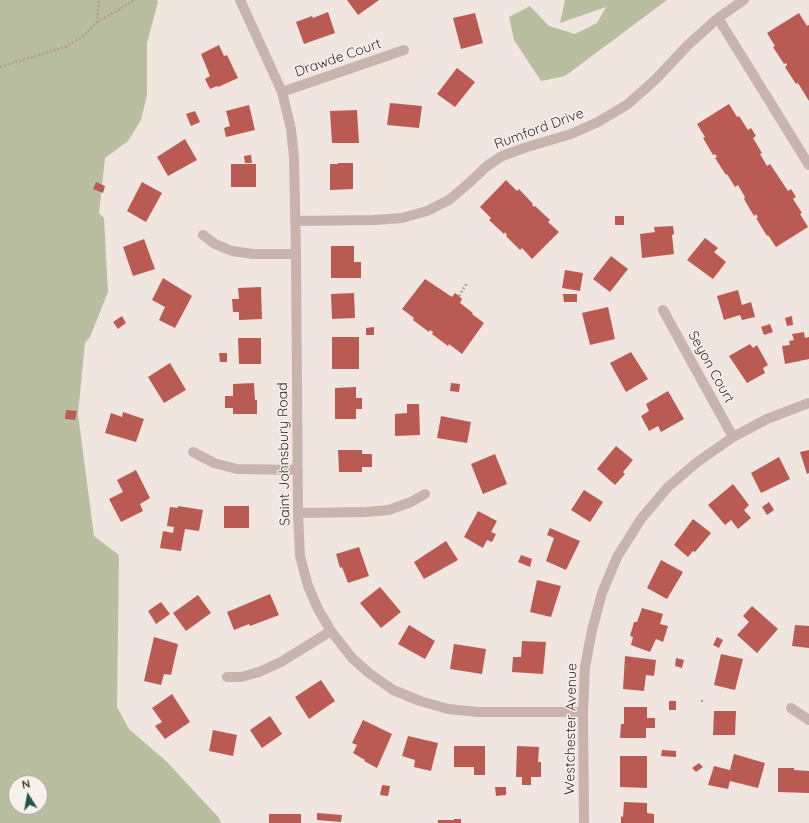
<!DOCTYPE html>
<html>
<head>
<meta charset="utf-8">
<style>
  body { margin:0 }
  #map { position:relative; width:809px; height:823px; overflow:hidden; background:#f0e5df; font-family:Quicksand,sans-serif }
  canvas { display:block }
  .north { position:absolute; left:8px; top:775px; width:40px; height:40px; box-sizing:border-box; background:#f8f0eb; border:1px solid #aaa29e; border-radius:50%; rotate:349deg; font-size:11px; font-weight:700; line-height:16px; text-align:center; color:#362c2a }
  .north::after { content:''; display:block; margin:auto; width:14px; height:18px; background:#23534e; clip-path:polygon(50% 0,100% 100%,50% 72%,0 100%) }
</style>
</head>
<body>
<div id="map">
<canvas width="809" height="823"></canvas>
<div class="north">N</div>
</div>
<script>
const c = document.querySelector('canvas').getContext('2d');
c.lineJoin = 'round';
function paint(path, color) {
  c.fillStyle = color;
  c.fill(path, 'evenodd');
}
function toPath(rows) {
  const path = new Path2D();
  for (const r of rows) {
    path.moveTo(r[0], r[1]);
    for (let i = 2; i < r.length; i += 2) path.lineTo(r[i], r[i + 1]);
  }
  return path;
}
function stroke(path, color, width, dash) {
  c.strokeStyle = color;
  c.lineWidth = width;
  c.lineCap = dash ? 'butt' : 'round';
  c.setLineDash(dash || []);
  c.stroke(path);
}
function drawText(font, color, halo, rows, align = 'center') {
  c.font = font + ' Quicksand,sans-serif';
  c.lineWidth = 3;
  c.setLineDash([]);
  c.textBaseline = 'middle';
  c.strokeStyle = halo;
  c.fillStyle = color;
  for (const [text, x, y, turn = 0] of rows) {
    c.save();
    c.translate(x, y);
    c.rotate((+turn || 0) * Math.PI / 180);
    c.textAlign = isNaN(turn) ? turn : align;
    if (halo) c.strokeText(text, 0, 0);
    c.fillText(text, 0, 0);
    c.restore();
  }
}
const green = toPath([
  [0,0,157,0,158,2,147,43,147,95,141,120,128,141,105,158,99,213,104,218,108,292,90,337,85,343,78,414,94,536,119,555,117,707,129,729,167,762,219,818,221,823,0,823],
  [16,783,40,783,40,807,16,807],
  [565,0,667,0,565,76,541,81,514,40,509,17,530,6,549,26,575,34,597,23,606,7,560,23]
]);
const building = toPath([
  [347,0,379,0,358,15],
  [328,12,335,33,304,44,296,22,312,16,313,18],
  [475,13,483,43,461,49,453,18],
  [799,13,807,26,809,25,809,101,798,83,796,84,785,67,787,65,786,63,784,64,773,47,775,46,767,33],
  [219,45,224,56,227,55,238,78,218,87,217,86,210,89,205,79,210,76,201,54],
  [457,68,475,82,455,107,437,94],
  [390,103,422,106,419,128,387,125],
  [729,104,737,117,739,116,748,130,751,128,756,136,753,138,762,153,760,154,767,166,770,164,788,191,791,189,796,197,793,199,802,213,800,214,808,227,776,247,768,235,767,236,756,218,758,218,756,214,754,216,744,199,745,197,738,185,735,187,727,174,726,175,715,158,717,157,715,154,713,155,703,138,705,137,697,124],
  [249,105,255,130,226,137,224,128,230,126,226,111],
  [357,110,359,143,332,143,330,111],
  [195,111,200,122,191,126,186,114],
  [185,139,197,160,168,176,157,157],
  [251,155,252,163,245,163,244,156],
  [338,163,353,163,353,189,330,190,330,164,338,164],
  [231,164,256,164,256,187,231,187],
  [506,180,517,191,519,189,533,204,532,205,534,207,535,206,550,220,548,222,559,232,532,259,522,248,520,250,506,236,507,235,505,232,504,234,489,220,491,218,480,207],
  [96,182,105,186,103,193,93,189],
  [142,182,162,193,146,222,127,211],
  [615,216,624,216,624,225,615,225],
  [673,226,674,234,672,235,674,254,642,258,640,234,655,232,654,227],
  [705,238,718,248,714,252,726,262,713,279,687,260],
  [144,239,155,269,133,276,123,247],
  [331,246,354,246,354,262,361,262,361,278,331,278],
  [611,256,628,269,610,292,593,279],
  [565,270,583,273,580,291,562,288],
  [163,278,192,296,175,328,159,320,165,307,152,300],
  [425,279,452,297,455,293,459,296,462,299,460,303,473,313,472,314,484,323,462,354,449,344,448,346,432,334,433,332,430,330,429,332,413,320,414,318,402,309],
  [261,287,262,319,239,320,239,312,233,312,232,299,239,299,238,288],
  [738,290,742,305,751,302,755,317,742,320,740,315,724,320,717,296],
  [354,293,355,318,332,319,331,294],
  [563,294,577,294,577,302,564,302],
  [608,307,615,339,590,345,582,313],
  [122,316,126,323,118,329,113,322],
  [792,316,793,325,787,326,785,318],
  [770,324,773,332,764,335,761,327],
  [374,327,374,335,366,335,366,328],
  [804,332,805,338,809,337,809,359,785,364,782,346,790,345,789,341,794,340,792,334],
  [332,337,359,337,359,369,332,369],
  [238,338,261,338,261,364,239,364],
  [750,344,753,348,757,345,768,365,763,368,765,373,747,383,729,356],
  [631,352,648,379,626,392,610,363],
  [219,353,227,353,227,362,220,362],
  [170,363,186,390,164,403,148,377],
  [254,383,255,400,257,400,257,414,233,414,233,408,225,408,225,396,233,396,233,384],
  [451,383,460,384,459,392,450,391],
  [356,387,356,398,362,398,362,409,356,409,356,419,335,419,335,388],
  [668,391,684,419,661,432,658,426,649,431,641,416,649,411,646,404],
  [407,404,419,404,420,435,395,436,395,414,407,413],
  [66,410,77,411,75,420,65,419],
  [123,412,144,419,136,442,105,433,111,413,122,417],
  [441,416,471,422,467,443,437,438],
  [616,446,633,460,623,472,625,474,615,485,597,469],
  [338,450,362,450,362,454,372,454,372,467,362,467,362,472,339,472],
  [809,450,809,473,807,474,800,452],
  [495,454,507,484,483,494,471,464],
  [779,457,790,479,761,493,751,473],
  [136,470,150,498,140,504,143,511,121,522,109,499,123,492,117,480],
  [733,484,749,505,744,510,751,518,738,529,731,520,725,525,708,505],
  [584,490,603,502,590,522,571,510],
  [769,502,774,510,767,515,762,507],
  [178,506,203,510,199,531,185,529,181,551,160,548,163,531,173,533,174,527,167,526,170,507,178,508],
  [224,506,249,506,249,528,224,528],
  [478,511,497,521,491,532,496,534,492,542,487,540,483,548,464,537],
  [693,519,711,533,695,552,693,551,688,557,674,545],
  [550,528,580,541,566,570,546,561,554,538,547,535],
  [446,541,458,560,424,579,414,562],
  [359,547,369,576,348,583,342,567,340,568,336,554],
  [521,555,532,559,530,567,518,562],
  [661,560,683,572,667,599,647,588],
  [537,580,561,586,551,617,530,612],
  [380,587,401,612,381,628,360,603],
  [270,594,279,615,250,626,249,624,234,630,227,612],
  [198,595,211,613,186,631,173,613],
  [161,602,170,614,156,624,148,611],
  [752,606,778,629,757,653,737,635,749,622,743,616],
  [642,608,663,614,660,624,668,626,663,642,656,639,650,652,631,645,633,637,630,636,634,622,637,622],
  [409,625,435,641,425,659,398,644],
  [795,625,809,626,809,648,792,646],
  [154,637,178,644,171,675,164,674,161,685,144,681],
  [717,637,723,640,719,648,713,645],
  [522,641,546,642,543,674,512,672,513,657,521,657],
  [454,644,486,649,482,674,450,669],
  [721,654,743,659,735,690,714,685],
  [625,656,656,660,654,676,646,675,644,691,623,689],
  [676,658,684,660,682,668,675,666],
  [321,680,335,701,309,719,295,697],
  [172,694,190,722,165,739,155,726,162,722,152,708],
  [669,701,676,701,676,710,669,710],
  [624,707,647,707,647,718,655,718,655,728,646,728,646,738,620,738,621,724,624,724],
  [714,711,736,711,735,735,713,735],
  [270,716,282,734,262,748,250,730],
  [363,720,392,734,377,768,364,761,365,760,353,753,357,745,352,743],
  [213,730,237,735,233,756,209,751],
  [408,736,438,743,431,771,414,767,415,760,402,756],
  [454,746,485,746,485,775,474,775,474,767,454,767],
  [517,746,539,747,538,762,541,762,541,777,531,777,531,785,522,785,522,777,516,777],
  [662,750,676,751,676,757,661,756],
  [734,754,765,763,758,788,730,781,728,789,708,785,714,766,730,770],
  [620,756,647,756,647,788,620,787],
  [699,763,703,767,696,772,692,768],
  [778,768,794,768,794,770,809,771,809,793,778,792],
  [382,785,390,786,388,796,380,795],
  [495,787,506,787,506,795,496,796],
  [624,802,647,803,647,813,654,814,654,823,621,823,621,816,623,817],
  [317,813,342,815,341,822,317,820],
  [269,814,301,814,301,823,269,823],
  [454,819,461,819,461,823,438,823,438,820,454,820]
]);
const path = toPath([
  [97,22,135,0],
  [0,67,65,47,84,36,97,22,99,0],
  [459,296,467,283],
  [701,701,705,701]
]);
const minor = toPath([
  [240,0,282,92,291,129,294,158,296,254,298,513,300,556,308,586,318,609,331,631,352,658,369,673,393,690,420,701,448,709,478,712,583,712],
  [718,18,809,165],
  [282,92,404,50],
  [295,221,374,220,402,218,427,211,449,200,469,183,487,166,502,156,524,148,571,134,598,122,628,104,656,79,688,45,718,18,744,0],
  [203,235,215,244,232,251,253,254,296,254],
  [663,310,733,437],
  [193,452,214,463,237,469,298,470],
  [298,513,366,512,389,510,411,502,425,494],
  [227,677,241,677,259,672,281,662,331,631],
  [791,708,809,720],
  [584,823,583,712,585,667,592,630,602,593,617,557,641,519,668,487,696,463,733,437,767,419,809,403]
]);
const streetNames = [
  ["Drawde Court",338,58,-19],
  ["Rumford Drive",539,129,-20],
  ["Seyon Court",711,367,61],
  ["Saint Johnsbury Road",284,454,-91],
  ["Westchester Avenue",571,729,-89]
];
paint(green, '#b9bea0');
paint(building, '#ba5b53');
stroke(path, '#b39d96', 2.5, [2, 2]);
stroke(minor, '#c7b4ac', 10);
drawText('14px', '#362c2a', '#f8f0eb', streetNames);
</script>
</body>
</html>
